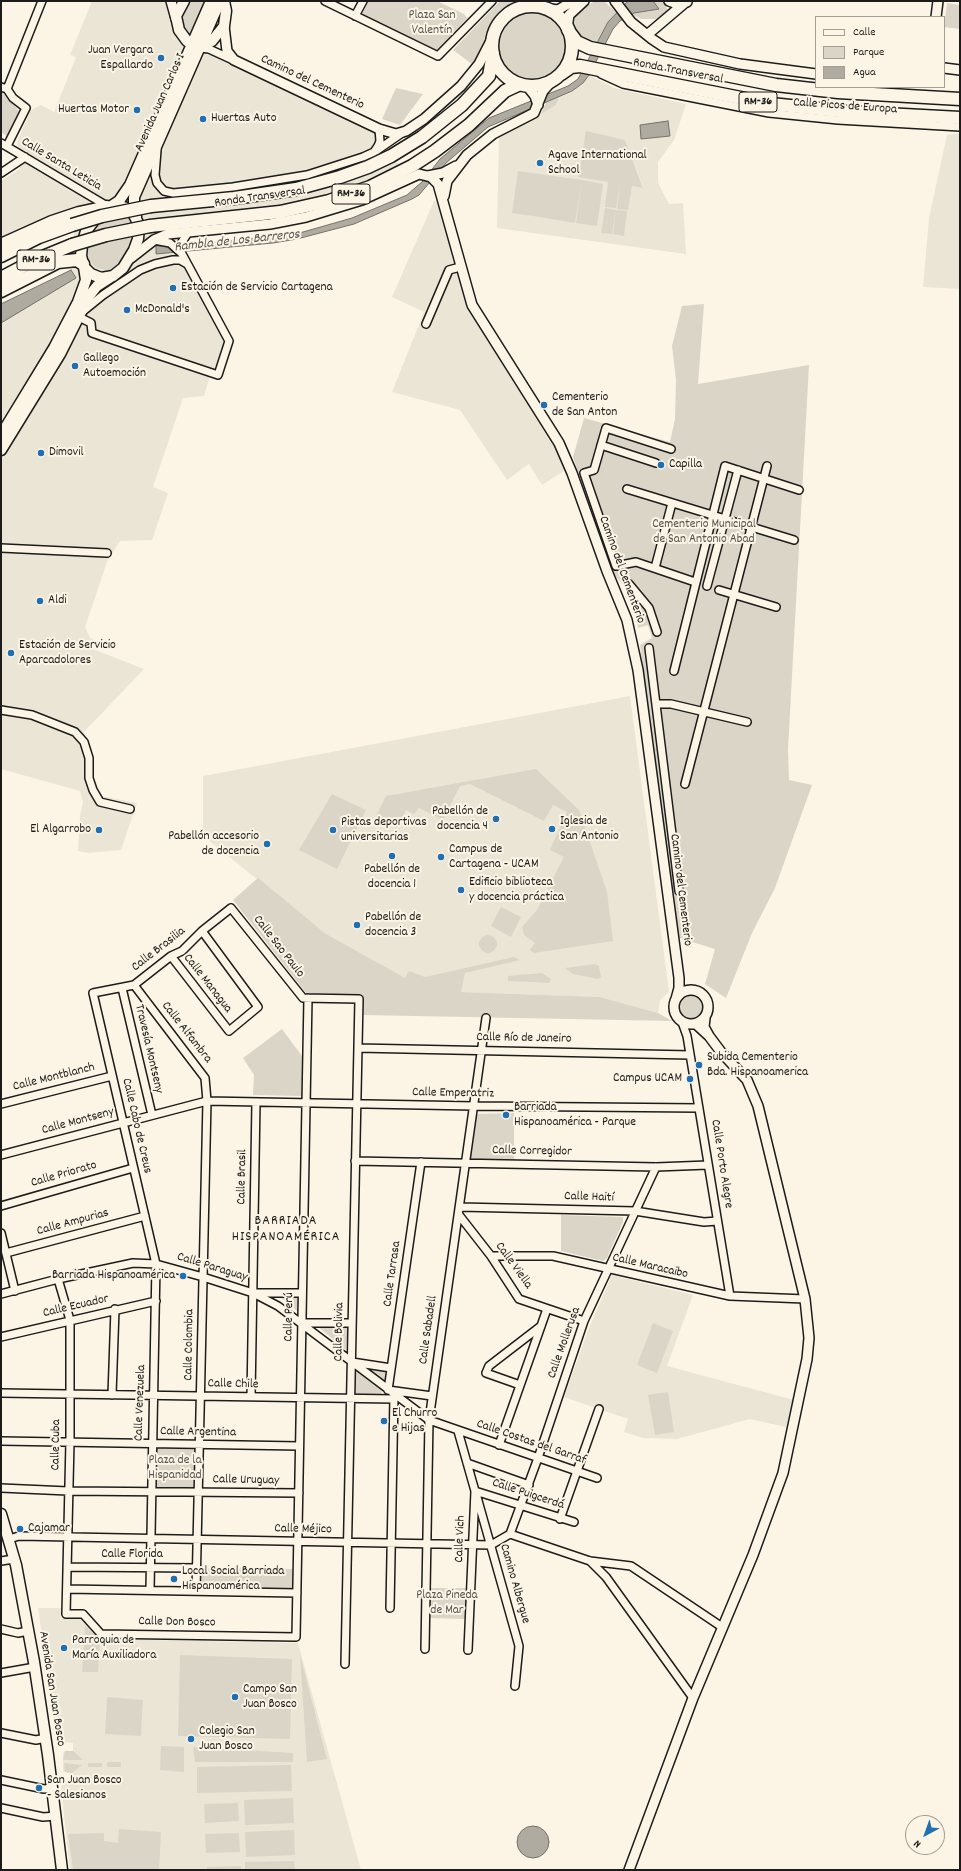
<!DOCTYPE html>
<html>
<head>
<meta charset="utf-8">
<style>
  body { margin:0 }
  #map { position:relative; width:961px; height:1871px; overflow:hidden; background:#fcf5e5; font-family:Dekko,sans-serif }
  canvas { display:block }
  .frame { position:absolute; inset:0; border:2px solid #1c1c1c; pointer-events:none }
  .legend { position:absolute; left:815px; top:16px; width:130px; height:72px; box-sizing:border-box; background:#fcf5e5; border:1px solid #a29e95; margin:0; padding:5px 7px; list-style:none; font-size:12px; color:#1c1c1c }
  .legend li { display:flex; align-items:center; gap:8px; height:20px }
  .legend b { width:20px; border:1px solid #a29e95 }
  .north { position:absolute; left:905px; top:1815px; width:40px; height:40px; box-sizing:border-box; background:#fcf5e5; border:1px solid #a29e95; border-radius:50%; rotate:221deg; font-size:11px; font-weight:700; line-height:16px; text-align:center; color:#1c1c1c }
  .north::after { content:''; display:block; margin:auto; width:14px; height:18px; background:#1f6fb2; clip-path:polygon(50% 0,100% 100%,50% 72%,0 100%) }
</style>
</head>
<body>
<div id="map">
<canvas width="961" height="1871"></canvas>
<div class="frame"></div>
<ul class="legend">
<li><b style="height:5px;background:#fcf5e5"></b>Calle</li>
<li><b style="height:11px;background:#dbd5c8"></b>Parque</li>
<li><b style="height:11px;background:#b0aba1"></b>Agua</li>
</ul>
<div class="north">N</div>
</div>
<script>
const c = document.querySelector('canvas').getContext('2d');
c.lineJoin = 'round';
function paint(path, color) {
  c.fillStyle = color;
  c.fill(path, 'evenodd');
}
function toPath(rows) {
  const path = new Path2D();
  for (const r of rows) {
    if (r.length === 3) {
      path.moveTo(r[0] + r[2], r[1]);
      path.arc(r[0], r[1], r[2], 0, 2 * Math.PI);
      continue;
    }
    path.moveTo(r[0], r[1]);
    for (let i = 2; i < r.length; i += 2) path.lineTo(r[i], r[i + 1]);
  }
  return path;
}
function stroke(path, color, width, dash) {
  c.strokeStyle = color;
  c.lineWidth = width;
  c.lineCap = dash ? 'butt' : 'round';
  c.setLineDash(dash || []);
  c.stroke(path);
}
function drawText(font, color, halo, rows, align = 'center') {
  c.font = font + ' Dekko,sans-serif';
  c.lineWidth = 4;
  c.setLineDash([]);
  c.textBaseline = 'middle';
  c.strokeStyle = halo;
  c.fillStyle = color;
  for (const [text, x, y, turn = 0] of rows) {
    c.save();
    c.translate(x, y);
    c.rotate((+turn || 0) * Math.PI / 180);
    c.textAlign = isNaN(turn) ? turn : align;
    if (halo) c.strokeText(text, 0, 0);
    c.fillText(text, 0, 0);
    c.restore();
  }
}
const built = toPath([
  [92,1,171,1,180,33,379,129,375,152,419,174,318,214,189,231,181,245,229,341,218,375,211,373,204,396,183,398,153,487,168,493,152,540,120,541,107,562,85,627,90,638,93,639,90,648,144,669,84,732,92,759,93,781,102,796,137,803,121,850,88,853,78,851,80,816,83,802,80,791,1,769,1,313,73,274,71,270,74,233,72,225,1,245,1,181,20,169,17,142,31,110,41,105,54,112,76,57,70,55],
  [589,75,614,88,686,104,674,140,658,162,658,180,659,185,669,204,683,203,686,254,497,228,499,137,536,119,541,114,546,102,572,91,583,83],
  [625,140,643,187,578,177,584,151],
  [960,133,960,289,923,287,929,218,947,135],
  [434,201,444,202,464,285,570,467,542,485,529,464,507,480,460,410,392,392,424,312,392,297],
  [630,696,669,992,660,1000,658,1013,600,997,396,990,203,836,203,776],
  [612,1275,693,1295,667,1366,794,1400,786,1427,750,1419,677,1439,643,1438,624,1432,628,1419,564,1397,589,1328],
  [38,1608,62,1608,60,1619,80,1619,100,1639,298,1643,361,1870,70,1870,61,1787,64,1783,74,1782,73,1773,63,1772,63,1753,65,1751,73,1751,73,1743,61,1742,57,1739]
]);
const green = toPath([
  [184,1,211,1,192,44,182,36,180,7],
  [368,1,437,1,464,14,467,18,437,51,362,15],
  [500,1,524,1,507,7,496,18,490,28,484,45,476,61,472,64,453,50],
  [595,1,605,2,617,13,608,22,597,43,583,38,577,31,574,23,575,18,582,9],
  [623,1,663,1,668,10,656,19,641,19,633,15],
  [947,3,960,5,960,29,944,27],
  [532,46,39],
  [396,88,423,94,400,125,382,119],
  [1,91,19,111,7,136,1,132],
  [559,96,556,105,541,114,546,102],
  [586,131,625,140,643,188,632,186,628,210,617,209,620,184,616,208,605,207,608,182,578,177],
  [518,171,582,180,575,223,533,216,536,198,533,216,512,213],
  [582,180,603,184,597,226,576,223],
  [605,208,616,210,612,234,601,233],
  [616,210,627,211,624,236,613,234],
  [126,216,131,224,133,236,131,245,124,257,115,266,109,270,105,270,95,267,90,261,87,251,94,229,99,223],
  [704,304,698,384,809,365,788,749,789,780,812,785,775,888,752,933,726,998,705,984,715,949,679,938,640,645,652,638,648,625,638,628,637,613,634,606,638,602,612,572,573,457,584,418,670,442,675,419,676,380,672,346,682,306],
  [536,769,579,810,607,892,613,941,534,953,530,950,535,943,524,935,522,927,537,910,564,857,550,850,567,812,553,805,544,821,470,784,460,786,443,820,419,808,414,814,406,810,397,828,375,818,386,796],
  [332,794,366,810,337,869,299,850],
  [258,878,326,934,405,978,409,971,425,977,514,957,520,960,465,973,461,992,600,997,658,1013,672,1021,363,1015,363,995,306,993,233,900],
  [501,907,521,917,511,937,491,926],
  [488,944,9],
  [595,964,599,966,601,977,598,979,573,974,565,968],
  [542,973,551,979,549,983,508,981,508,976],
  [692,1007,17],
  [282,1029,302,1056,302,1096,253,1095,254,1075,243,1058],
  [514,1113,514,1159,467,1160,473,1114],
  [561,1215,623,1217,623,1222,607,1258,603,1261,561,1251],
  [280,1297,298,1297,299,1310,297,1311],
  [653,1323,673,1331,657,1373,637,1365],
  [346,1325,348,1327,346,1350,317,1326],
  [371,1368,386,1370,387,1383,384,1384,371,1371],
  [357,1372,381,1390,382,1393,380,1395,354,1395,354,1375],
  [668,1392,674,1432,655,1435,648,1395],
  [152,1444,199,1445,198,1492,151,1492],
  [197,1568,297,1569,297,1593,196,1591],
  [430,1588,466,1588,465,1619,429,1618],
  [85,1626,100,1640,98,1672,82,1672],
  [180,1655,292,1659,290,1739,178,1736],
  [300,1655,327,1759,307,1762],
  [107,1697,143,1700,141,1736,105,1734],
  [161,1746,184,1747,184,1772,160,1770],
  [193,1747,293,1753,293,1762,195,1762],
  [65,1751,73,1751,83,1760,63,1760],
  [107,1762,121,1762,121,1767,107,1767],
  [64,1763,82,1765,72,1773,65,1772],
  [88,1763,102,1763,102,1767,88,1767],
  [291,1765,292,1791,197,1793,197,1767],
  [293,1798,294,1823,245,1825,244,1800],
  [238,1803,239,1821,205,1823,204,1804],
  [119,1829,161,1832,159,1870,73,1870,68,1834,104,1833,104,1841,118,1843],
  [294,1830,295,1855,246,1857,245,1832],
  [239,1833,240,1852,206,1853,205,1834],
  [294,1861,295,1870,245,1870,245,1862],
  [241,1866,241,1870,207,1870,207,1867]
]);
const water = toPath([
  [628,1,653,1,659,9,634,13,620,21,613,29,589,75,583,83,572,91,488,127,446,163,419,195,412,199,354,224,297,239,273,243,156,254,156,246,190,245,296,234,352,218,407,195,423,181,440,159,489,118,568,86,578,79,608,22,628,1],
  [668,121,670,136,641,139,640,125,668,121],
  [71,270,76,278,1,323,1,304,71,270],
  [533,1842,16]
]);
const street = toPath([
  [325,1,438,56,492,1],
  [355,16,363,1],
  [200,48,209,49,233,60],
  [601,74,623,84,769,113,838,120,960,127],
  [1,87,7,89,13,98,26,108,7,146],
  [7,89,42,1],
  [1,143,107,206],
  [157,150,155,175,157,183,164,191,173,193,233,187,307,175,363,157,374,152,378,146,380,141,379,129],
  [376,151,402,133],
  [1,173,25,157],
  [154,240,170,243,181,253],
  [82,312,103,295,140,270,155,264,173,260,180,260,187,264],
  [79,317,91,323,92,333,218,375,229,341,181,252,182,242,189,231],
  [426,324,449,270,460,267],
  [601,445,656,463],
  [671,449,606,428,594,470,584,473,616,566,636,562,695,582],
  [627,489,794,540],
  [1,548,107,553],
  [655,568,672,503],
  [629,584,649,608,657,632],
  [707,586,738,470],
  [719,590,776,607],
  [649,648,679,891],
  [674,671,725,466,799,490],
  [656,704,671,704,747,722],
  [1,710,32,715,75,732,84,742,89,758,89,778,93,790,100,802,130,809],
  [685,784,767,466],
  [171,956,229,1031,258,1007,202,931],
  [134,985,205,1078,207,1101,196,1591],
  [122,988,152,1115],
  [682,1022,687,1036,730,1296],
  [358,1048,690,1055],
  [1,1104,112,1076],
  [1,1155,207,1101,474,1106,699,1108],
  [355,1161,656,1167,708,1165],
  [421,1162,388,1390,432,1396],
  [1,1206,133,1168],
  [460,1207,635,1211,704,1222,717,1221],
  [459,1215,491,1256,519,1299,584,1321],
  [1,1233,15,1291],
  [6,1253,145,1216],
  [491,1256,553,1256,730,1296,805,1299],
  [58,1279,70,1320,70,1441,66,1614,83,1614,101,1634,296,1637,308,998],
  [254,1293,302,1293],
  [1,1294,58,1279,133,1263,156,1264,203,1277,253,1293,278,1306,429,1420,597,1478],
  [302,1323,352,1323],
  [1,1337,156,1301],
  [352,1362,391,1368],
  [520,1385,486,1373,489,1366,541,1326],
  [1,1393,394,1399],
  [112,1395,115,1309],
  [251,1397,256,1102],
  [458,1431,475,1491,468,1650],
  [1,1441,299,1446],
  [499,1445,547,1309],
  [467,1463,529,1485],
  [1,1488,68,1491,299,1493],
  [475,1491,574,1522],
  [477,1497,519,1646,515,1686],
  [560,1519,599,1409],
  [510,1534,538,1458,584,1321,656,1167],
  [9,1539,19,1536,491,1545,510,1534,590,1561,631,1566,722,1627],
  [1,1561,14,1559],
  [590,1561,606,1577,693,1698],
  [67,1567,197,1568],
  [67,1589,297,1593],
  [150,1590,156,1264,93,993,134,985,171,956,182,951,202,931,231,908,303,998,359,999,345,1664],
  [390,1608,394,1396],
  [1,1629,18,1633,28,1631],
  [425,1649,429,1420,486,1018],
  [1,1673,35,1667],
  [1,1733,36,1740,46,1738],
  [1,1780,44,1789,52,1788],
  [1,1808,43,1817,56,1816]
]);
const secondary = toPath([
  [171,1,176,19],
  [615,1,631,22,652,39,664,47,740,64,816,74],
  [669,1,677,4,687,2],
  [543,8,558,10,573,1],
  [936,17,938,1],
  [224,26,227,51,234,60,379,129,396,134,406,131,424,119,461,86,479,64,496,31],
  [567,28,569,15,584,1],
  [647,35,687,1],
  [944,68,960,70],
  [527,86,535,96,538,105],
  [428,176,443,173,456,166],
  [444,196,447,181,467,155,493,134,534,113,543,91,551,82],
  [131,258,154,240,168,234,270,224,306,217,362,200,419,174,431,177,438,184,472,305,559,443,572,473,607,571,627,620,638,670,679,978,679,988,676,999],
  [691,1007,17],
  [696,1024,709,1036,704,1027,705,1018],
  [629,1870,693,1698,753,1555,783,1473,807,1359,809,1338,805,1299,758,1106,747,1080,721,1052,709,1036]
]);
const primary = toPath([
  [184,1,176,16,179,30,187,41,200,48,212,41,224,26,226,11,224,1],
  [113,205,119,201,130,185,211,1],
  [116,205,127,208,134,215,139,225,138,239,134,250,123,268,113,276,101,278,91,274,84,267,81,256,82,245,86,231,96,218,105,208,116,205],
  [136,217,134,206,134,197,220,1],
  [1,435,54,348,78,302,86,280,84,267],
  [1,450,60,354,89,296,97,286,111,277],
  [1,1514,16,1565,34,1662,48,1755,62,1870]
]);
const highway = toPath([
  [532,46,40],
  [568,30,577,42,590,48,776,85,838,92,960,99],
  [561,74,571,67,580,66,771,104,848,112,960,118],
  [151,206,234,198,296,189,340,177,368,167,391,156,422,137,462,105,489,76,493,53],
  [150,226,280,212,329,201,370,187,412,166,435,151,469,125,505,91,520,84],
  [1,245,52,222,79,213,107,207],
  [1,256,39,237,72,225],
  [1,278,33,261,72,245],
  [1,291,58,262,77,260,83,264]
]);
const highwayBridge = toPath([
  [72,225,102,216,151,206],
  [72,245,106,235,150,226]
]);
const markers = [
  [161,58,4,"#1f6fb2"],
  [137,110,4,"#1f6fb2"],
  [203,119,4,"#1f6fb2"],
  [540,163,4,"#1f6fb2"],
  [173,288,4,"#1f6fb2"],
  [127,310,4,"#1f6fb2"],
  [75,366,4,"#1f6fb2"],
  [544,405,4,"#1f6fb2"],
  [41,453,4,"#1f6fb2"],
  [661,465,4,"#1f6fb2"],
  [40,601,4,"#1f6fb2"],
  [11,653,4,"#1f6fb2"],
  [496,819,4,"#1f6fb2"],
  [552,829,4,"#1f6fb2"],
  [99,830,4,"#1f6fb2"],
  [333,830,4,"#1f6fb2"],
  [267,844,4,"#1f6fb2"],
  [392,856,4,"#1f6fb2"],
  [441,857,4,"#1f6fb2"],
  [461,890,4,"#1f6fb2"],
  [357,925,4,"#1f6fb2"],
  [699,1065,4,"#1f6fb2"],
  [690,1079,4,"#1f6fb2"],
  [506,1115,4,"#1f6fb2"],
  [183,1276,4,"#1f6fb2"],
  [384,1421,4,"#1f6fb2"],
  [20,1529,4,"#1f6fb2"],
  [174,1579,4,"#1f6fb2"],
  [64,1648,4,"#1f6fb2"],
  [235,1697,4,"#1f6fb2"],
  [191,1739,4,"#1f6fb2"],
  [39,1788,4,"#1f6fb2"]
];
const shields = [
  [758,102,38],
  [351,194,38],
  [36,260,38]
];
const shieldNames = [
  ["RM-36",758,102],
  ["RM-36",351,194],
  ["RM-36",36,260]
];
const parkNames = [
  ["Plaza San",432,16],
  ["Valentín",432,31],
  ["Cementerio Municipal",704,525],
  ["de San Antonio Abad",704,540],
  ["Plaza de la",175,1461],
  ["Hispanidad",175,1476],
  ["Plaza Pineda",447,1596],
  ["de Mar",447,1611]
];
const poiNames = [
  ["Juan Vergara",153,51,"right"],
  ["Espallardo",153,66,"right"],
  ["Huertas Motor",129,110,"right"],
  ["Huertas Auto",211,119],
  ["Agave International",548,156],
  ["School",548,171],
  ["Estación de Servicio Cartagena",181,288],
  ["McDonald's",135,310],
  ["Gallego",83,359],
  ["Autoemoción",83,374],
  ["Cementerio",552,398],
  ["de San Anton",552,413],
  ["Dimovil",49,453],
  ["Capilla",669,465],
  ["Aldi",48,601],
  ["Estación de Servicio",19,646],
  ["Aparcadolores",19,661],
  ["Pabellón de",488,812,"right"],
  ["docencia 4",488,827,"right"],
  ["Iglesia de",560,822],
  ["San Antonio",560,837],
  ["Pistas deportivas",341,823],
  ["universitarias",341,838],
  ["El Algarrobo",91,830,"right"],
  ["Pabellón accesorio",259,837,"right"],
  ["de docencia",259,852,"right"],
  ["Campus de",449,850],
  ["Cartagena - UCAM",449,865],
  ["Pabellón de",392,870,"center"],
  ["docencia 1",392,885,"center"],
  ["Edificio biblioteca",469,883],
  ["y docencia práctica",469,898],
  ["Pabellón de",365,918],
  ["docencia 3",365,933],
  ["Subida Cementerio",707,1058],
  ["Bda. Hispanoamerica",707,1073],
  ["Campus UCAM",682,1079,"right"],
  ["Barriada",514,1108],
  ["Hispanoamérica - Parque",514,1123],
  ["Barriada Hispanoamérica",175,1276,"right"],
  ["El Churro",392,1414],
  ["e Hijas",392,1429],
  ["Cajamar",28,1529],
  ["Local Social Barriada",182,1572],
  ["Hispanoamérica",182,1587],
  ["Parroquia de",72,1641],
  ["María Auxiliadora",72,1656],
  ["Campo San",243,1690],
  ["Juan Bosco",243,1705],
  ["Colegio San",199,1732],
  ["Juan Bosco",199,1747],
  ["San Juan Bosco",47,1781],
  ["- Salesianos",47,1796]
];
const streetNames = [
  ["Ronda Transversal",678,72,11],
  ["Camino del Cementerio",312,83,25],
  ["Avenida Juan Carlos I",161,103,-66],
  ["Calle Picos de Europa",845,107,4],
  ["Calle Santa Leticia",61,165,31],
  ["Ronda Transversal",260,198,-8],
  ["Camino del Cementerio",621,570,70],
  ["Camino del Cementerio",680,890,83],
  ["Calle Sao Paulo",278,947,52],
  ["Calle Brasilia",159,950,-38],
  ["Calle Managua",207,984,52],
  ["Calle Alfambra",186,1033,52],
  ["Calle Río de Janeiro",524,1039,1],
  ["Travesía Montseny",148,1049,77],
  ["Calle Montblanch",54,1078,-14],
  ["Calle Emperatriz",453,1094,1],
  ["Calle Montseny",78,1122,-15],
  ["Calle Cabo de Creus",136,1126,77],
  ["Calle Corregidor",532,1152,1],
  ["Calle Porto Alegre",721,1164,81],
  ["Calle Priorato",64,1175,-16],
  ["Calle Brasil",243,1177,-89],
  ["Calle Haití",589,1198,2],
  ["Calle Ampurias",73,1223,-15],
  ["Calle Viella",513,1266,54],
  ["Calle Maracaibo",650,1267,13],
  ["Calle Paraguay",212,1268,17],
  ["Calle Tarrasa",393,1274,-82],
  ["Calle Ecuador",76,1307,-13],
  ["Calle Perú",290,1317,-89],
  ["Calle Sabadell",429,1330,-82],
  ["Calle Bolivia",340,1332,-89],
  ["Calle Mollerusa",565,1343,-70],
  ["Calle Colombia",190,1345,-89],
  ["Calle Chile",233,1385,1],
  ["Calle Venezuela",141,1403,-88],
  ["Calle Argentina",198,1433,1],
  ["Calle Costas del Garraf",531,1443,19],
  ["Calle Cuba",57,1445,-89],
  ["Calle Uruguay",246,1481,1],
  ["Calle Puigcerdá",528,1495,18],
  ["Calle Méjico",303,1530,1],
  ["Calle Vich",461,1539,-88],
  ["Calle Florida",132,1555],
  ["Camino Albergue",514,1584,74],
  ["Calle Don Bosco",177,1623,1],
  ["Avenida San Juan Bosco",51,1689,81]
];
const waterNames = [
  ["Rambla de Los Barreros",237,242,-6]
];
const neighbourhoodNames = [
  ["BARRIADA",286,1222],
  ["HISPANOAMÉRICA",286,1238]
];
paint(built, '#ebe5d6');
paint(green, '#dbd5c8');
paint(water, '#b0aba1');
stroke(water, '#75726c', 1);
stroke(street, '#1c1c1c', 10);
stroke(secondary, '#1c1c1c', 12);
stroke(primary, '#1c1c1c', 13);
stroke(highway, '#1c1c1c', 15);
stroke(street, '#fcf5e5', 7);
stroke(secondary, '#fcf5e5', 9);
stroke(primary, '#fcf5e5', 10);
stroke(highway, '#fcf5e5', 12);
stroke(highwayBridge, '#1c1c1c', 15, []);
stroke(highwayBridge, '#fcf5e5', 12);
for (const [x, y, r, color] of markers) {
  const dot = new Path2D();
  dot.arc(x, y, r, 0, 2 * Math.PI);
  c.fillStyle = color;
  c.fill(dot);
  stroke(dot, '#fcf5e5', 1.5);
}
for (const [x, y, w] of shields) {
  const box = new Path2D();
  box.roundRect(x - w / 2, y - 10, w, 20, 3);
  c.fillStyle = '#fcf5e5';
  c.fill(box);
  stroke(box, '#1c1c1c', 1);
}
drawText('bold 12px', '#1c1c1c', null, shieldNames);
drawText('13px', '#555450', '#fcf5e5', parkNames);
drawText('13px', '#1c1c1c', '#fcf5e5', poiNames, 'left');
drawText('13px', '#1c1c1c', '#fcf5e5', streetNames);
drawText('italic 14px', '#575551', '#fcf5e5', waterNames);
c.letterSpacing = '1px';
drawText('14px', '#1c1c1c', '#fcf5e5', neighbourhoodNames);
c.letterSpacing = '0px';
</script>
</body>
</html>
